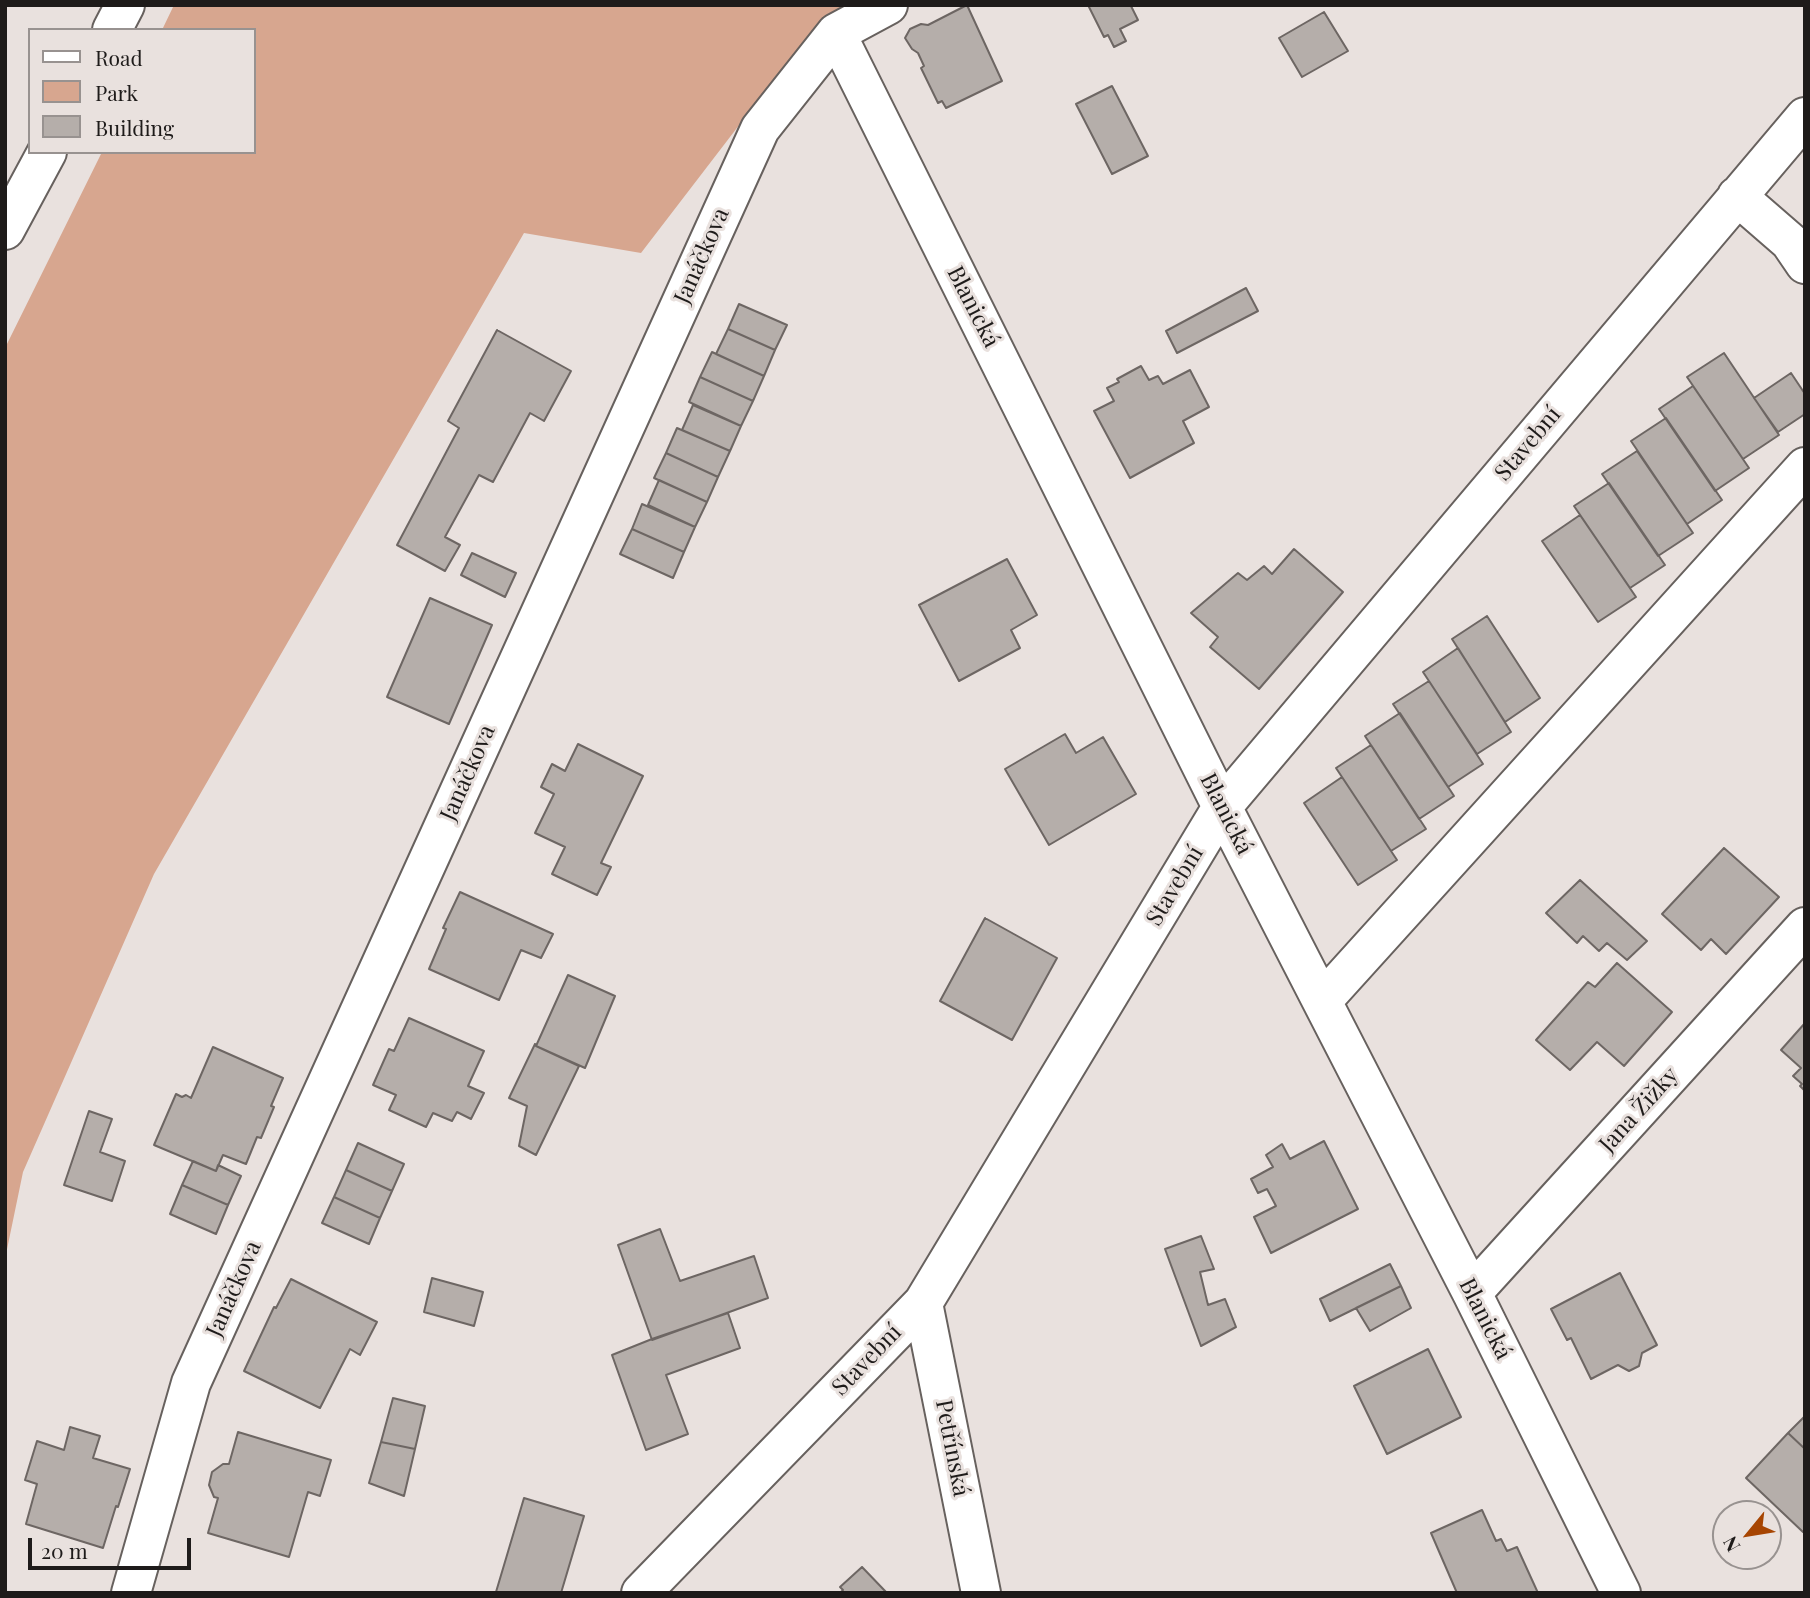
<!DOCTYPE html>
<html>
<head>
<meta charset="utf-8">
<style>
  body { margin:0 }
  #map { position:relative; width:1810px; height:1598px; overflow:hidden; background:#e9e1de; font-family:"Playfair Display",serif }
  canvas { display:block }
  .frame { position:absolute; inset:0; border:7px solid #1e1b1a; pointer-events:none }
  .legend { position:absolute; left:28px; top:28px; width:228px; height:126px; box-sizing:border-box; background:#e9e1de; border:2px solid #989290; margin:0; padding:9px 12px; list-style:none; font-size:21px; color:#1e1b1a }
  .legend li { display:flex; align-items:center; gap:14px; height:35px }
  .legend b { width:35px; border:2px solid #989290 }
  .north { position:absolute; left:1712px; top:1500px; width:70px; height:70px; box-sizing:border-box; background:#e9e1de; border:2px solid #989290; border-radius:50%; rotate:240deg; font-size:19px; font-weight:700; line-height:28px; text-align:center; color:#1e1b1a }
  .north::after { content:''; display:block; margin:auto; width:24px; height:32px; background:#a74502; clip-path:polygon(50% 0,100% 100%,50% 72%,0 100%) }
  .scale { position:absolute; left:28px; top:1538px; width:163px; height:32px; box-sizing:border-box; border:4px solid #1e1b1a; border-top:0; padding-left:9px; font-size:21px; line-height:24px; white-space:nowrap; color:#1e1b1a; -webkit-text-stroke:5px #e9e1de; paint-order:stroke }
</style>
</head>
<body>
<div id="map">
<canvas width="1810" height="1598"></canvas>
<div class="frame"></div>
<ul class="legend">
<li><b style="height:9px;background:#fff"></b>Road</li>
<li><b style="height:19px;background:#d7a68f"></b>Park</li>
<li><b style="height:19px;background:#b5aeaa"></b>Building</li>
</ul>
<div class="north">N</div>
<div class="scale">20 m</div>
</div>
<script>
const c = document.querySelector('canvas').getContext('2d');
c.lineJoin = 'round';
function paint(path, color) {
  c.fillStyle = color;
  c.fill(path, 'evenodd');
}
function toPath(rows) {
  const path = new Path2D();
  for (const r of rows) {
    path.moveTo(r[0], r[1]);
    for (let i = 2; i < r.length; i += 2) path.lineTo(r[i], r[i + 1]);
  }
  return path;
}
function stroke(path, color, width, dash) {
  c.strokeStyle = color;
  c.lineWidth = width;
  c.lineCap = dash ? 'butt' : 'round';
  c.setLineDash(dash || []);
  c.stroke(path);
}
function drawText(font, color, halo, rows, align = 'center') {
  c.font = font + ' "Playfair Display",serif';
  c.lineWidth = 6;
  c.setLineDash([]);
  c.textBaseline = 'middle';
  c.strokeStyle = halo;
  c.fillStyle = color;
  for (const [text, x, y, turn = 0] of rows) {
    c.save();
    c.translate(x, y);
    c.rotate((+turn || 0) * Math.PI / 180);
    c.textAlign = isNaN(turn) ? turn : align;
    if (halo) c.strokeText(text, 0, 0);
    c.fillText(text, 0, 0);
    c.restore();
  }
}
const green = toPath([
  [174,5,853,5,786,64,641,253,524,233,154,874,23,1172,5,1259,5,348,102,152,254,152,254,30,162,30]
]);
const building = toPath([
  [967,5,1002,81,946,108,942,101,938,103,921,68,924,66,918,53,912,49,905,38,910,29,921,24,928,25,967,5],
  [1088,5,1132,5,1131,6,1138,20,1120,29,1126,41,1114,47,1108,35,1104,37,1088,5],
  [1324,12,1348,51,1302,77,1279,38,1324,12],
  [1112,86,1148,156,1112,174,1076,104,1112,86],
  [1246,288,1258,311,1177,353,1166,331,1246,288],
  [739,304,787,325,775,350,728,329,739,304],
  [728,329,775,350,764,376,716,354,728,329],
  [497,330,571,371,544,421,530,413,493,482,479,475,445,537,460,545,445,571,397,545,459,428,448,421,497,330],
  [712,352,764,376,753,401,700,377,712,352],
  [1724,353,1779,435,1743,459,1687,377,1724,353],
  [1141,366,1149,380,1158,376,1163,384,1190,370,1209,407,1183,421,1194,443,1130,478,1094,411,1114,401,1107,388,1119,382,1117,379,1141,366],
  [1791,373,1805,394,1805,414,1778,432,1754,398,1791,373],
  [700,377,753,401,741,426,689,402,700,377],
  [1693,386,1749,468,1715,491,1659,409,1693,386],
  [693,405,741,426,730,451,682,430,693,405],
  [1666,418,1722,500,1687,524,1631,441,1666,418],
  [677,428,730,451,718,477,666,453,677,428],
  [1637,451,1693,533,1658,556,1602,474,1637,451],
  [666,453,718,477,707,502,654,478,666,453],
  [659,480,707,502,695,527,648,505,659,480],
  [1609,483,1665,565,1630,588,1574,506,1609,483],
  [642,504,695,527,684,552,632,529,642,504],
  [1580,515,1636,597,1598,622,1542,541,1580,515],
  [632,529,684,552,673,578,620,554,632,529],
  [1294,549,1343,592,1259,689,1210,647,1218,637,1191,613,1238,573,1247,580,1264,566,1272,574,1294,549],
  [472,553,516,573,505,597,461,575,472,553],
  [1007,559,1037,615,1011,630,1020,648,959,681,919,605,1007,559],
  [430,598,492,625,449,724,387,697,430,598],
  [1487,616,1540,698,1505,722,1452,639,1487,616],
  [1458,648,1511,732,1477,754,1423,672,1458,648],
  [1429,681,1483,764,1448,787,1393,704,1429,681],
  [1400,713,1454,796,1419,819,1365,736,1400,713],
  [1065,734,1076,753,1103,737,1136,794,1049,845,1005,769,1065,734],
  [578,744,643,776,601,863,611,867,597,895,552,874,565,847,535,833,554,794,541,787,552,764,565,771,578,744],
  [1371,745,1426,829,1391,851,1336,768,1371,745],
  [1342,777,1397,860,1358,885,1304,803,1342,777],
  [1724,848,1779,897,1726,954,1711,939,1701,950,1662,914,1724,848],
  [1580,880,1647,941,1627,960,1607,943,1599,951,1583,936,1577,943,1546,913,1580,880],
  [460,892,553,934,541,958,521,950,499,1000,429,969,446,929,443,928,460,892],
  [985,918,1057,958,1012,1040,940,1001,985,918],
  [1617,963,1672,1012,1624,1066,1597,1042,1570,1070,1536,1040,1588,982,1595,987,1617,963],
  [568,975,615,996,585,1068,536,1046,568,975],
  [409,1018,484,1051,468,1086,484,1093,471,1119,457,1112,452,1121,433,1113,426,1127,389,1110,396,1095,373,1085,389,1049,394,1051,409,1018],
  [1805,1023,1805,1091,1800,1086,1802,1084,1793,1076,1801,1068,1781,1050,1805,1023],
  [535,1044,536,1046,579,1066,536,1155,519,1146,527,1106,509,1098,535,1044],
  [213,1047,283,1078,271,1106,274,1107,261,1138,257,1137,246,1164,223,1155,216,1171,154,1145,176,1094,182,1097,186,1095,191,1098,213,1047],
  [89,1111,112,1119,100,1152,125,1161,112,1201,64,1185,89,1111],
  [1324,1141,1358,1209,1271,1253,1254,1217,1276,1206,1267,1189,1258,1193,1251,1179,1273,1167,1266,1155,1282,1144,1290,1159,1324,1141],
  [358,1143,404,1164,392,1191,346,1170,358,1143],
  [193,1161,216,1171,218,1165,241,1176,228,1205,182,1185,193,1161],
  [346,1170,392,1191,380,1218,334,1197,346,1170],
  [182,1185,228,1205,216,1234,170,1214,182,1185],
  [334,1197,380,1218,369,1244,322,1223,334,1197],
  [660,1229,680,1281,754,1256,768,1298,652,1340,618,1245,660,1229],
  [1201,1236,1214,1269,1200,1272,1208,1305,1225,1299,1236,1327,1201,1346,1165,1249,1201,1236],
  [1390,1264,1401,1286,1330,1321,1320,1299,1390,1264],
  [1620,1273,1657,1345,1642,1353,1639,1366,1629,1371,1618,1365,1591,1379,1571,1338,1567,1340,1551,1309,1620,1273],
  [432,1278,483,1292,474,1326,424,1312,432,1278],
  [291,1279,377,1322,360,1355,350,1349,320,1408,244,1371,274,1307,276,1308,291,1279],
  [1401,1286,1411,1308,1370,1331,1356,1308,1401,1286],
  [728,1313,740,1348,666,1375,688,1434,646,1450,612,1355,652,1339,728,1313],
  [1428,1349,1461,1417,1387,1454,1354,1386,1428,1349],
  [393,1398,425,1406,415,1449,381,1442,393,1398],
  [1805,1416,1805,1449,1788,1433,1805,1416],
  [70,1427,100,1436,93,1458,130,1469,118,1507,116,1506,103,1548,26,1524,37,1484,25,1480,37,1441,64,1450,70,1427],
  [238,1432,331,1460,320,1496,308,1492,289,1557,208,1533,218,1498,214,1497,209,1485,212,1472,223,1464,229,1464,238,1432],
  [1788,1433,1805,1449,1805,1530,1803,1532,1746,1478,1788,1433],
  [381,1442,415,1449,404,1496,369,1483,381,1442],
  [524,1498,584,1516,561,1593,496,1592,524,1498],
  [1482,1510,1496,1541,1501,1539,1507,1551,1517,1547,1538,1593,1457,1593,1431,1533,1482,1510],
  [862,1567,887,1593,840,1593,843,1590,840,1587,862,1567]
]);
const street = toPath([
  [836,33,1222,807,1472,1293,1621,1593],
  [1737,196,1790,242,1805,264],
  [1322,1001,1805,467],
  [1472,1293,1805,927],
  [923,1303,981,1593],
  [131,1593,191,1383,760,129,836,33,888,5],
  [641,1593,923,1303,1222,807,1805,117]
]);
const secondary = toPath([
  [112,30,125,5],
  [5,230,47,152]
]);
const streetNames = [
  ["Janáčkova",702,256,-66],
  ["Blanická",973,307,63],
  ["Stavební",1528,444,-50],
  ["Janáčkova",468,773,-66],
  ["Blanická",1226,814,63],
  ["Stavební",1175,886,-59],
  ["Jana Žižky",1639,1110,-48],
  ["Janáčkova",234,1289,-66],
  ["Blanická",1485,1319,63],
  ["Stavební",867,1360,-46],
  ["Petřínská",952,1448,79]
];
paint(green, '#d7a68f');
paint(building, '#b5aeaa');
stroke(building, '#6d6663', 2);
stroke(street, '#67615e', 42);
stroke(secondary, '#67615e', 42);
stroke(street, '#fff', 38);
stroke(secondary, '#fff', 38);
drawText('23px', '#1e1b1a', '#e9e1de', streetNames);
</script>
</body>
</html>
